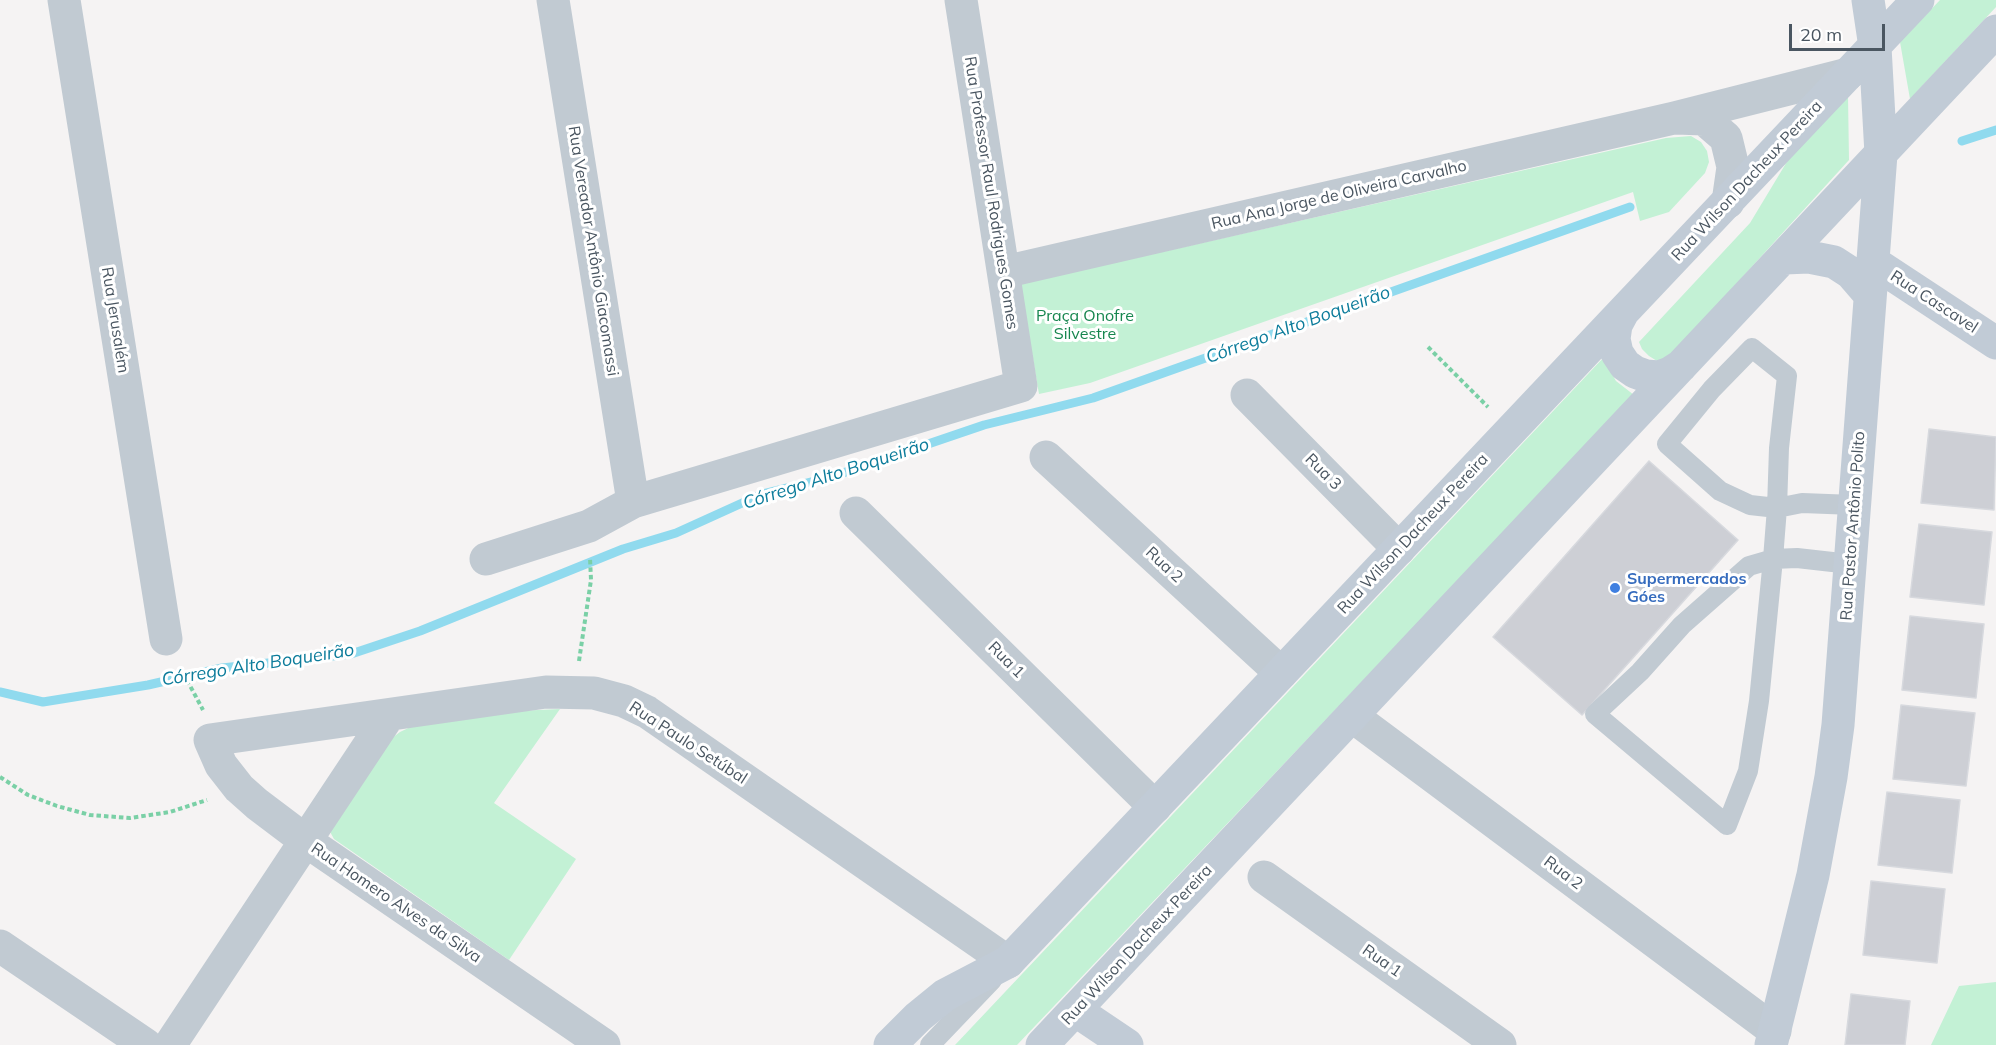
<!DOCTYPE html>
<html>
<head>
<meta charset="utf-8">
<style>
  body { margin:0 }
  #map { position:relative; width:1996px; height:1045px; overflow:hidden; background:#f5f3f3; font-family:Mulish,sans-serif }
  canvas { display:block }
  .scale { position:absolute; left:1789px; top:24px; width:96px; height:27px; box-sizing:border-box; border:3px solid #4a5661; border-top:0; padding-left:8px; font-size:18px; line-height:21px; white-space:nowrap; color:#4a5661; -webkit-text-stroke:4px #fff; paint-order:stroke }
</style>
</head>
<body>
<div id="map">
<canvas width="1996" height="1045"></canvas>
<div class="scale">20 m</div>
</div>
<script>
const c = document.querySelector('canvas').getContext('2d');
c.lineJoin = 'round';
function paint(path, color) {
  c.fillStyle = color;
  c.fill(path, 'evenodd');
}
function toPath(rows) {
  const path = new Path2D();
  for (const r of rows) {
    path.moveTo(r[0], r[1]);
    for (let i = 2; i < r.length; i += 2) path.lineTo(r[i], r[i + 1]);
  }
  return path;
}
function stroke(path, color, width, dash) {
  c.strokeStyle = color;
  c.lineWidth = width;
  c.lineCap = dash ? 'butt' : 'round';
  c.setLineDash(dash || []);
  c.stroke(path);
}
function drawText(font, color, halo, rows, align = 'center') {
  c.font = font + ' Mulish,sans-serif';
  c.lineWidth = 6;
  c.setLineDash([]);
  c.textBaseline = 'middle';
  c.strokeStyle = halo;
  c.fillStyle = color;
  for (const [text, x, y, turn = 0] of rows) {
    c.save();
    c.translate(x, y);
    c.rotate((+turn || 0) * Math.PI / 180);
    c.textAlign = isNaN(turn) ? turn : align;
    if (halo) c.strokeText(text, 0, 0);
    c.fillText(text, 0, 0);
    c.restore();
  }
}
const green = toPath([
  [1940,0,1996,0,1996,7,1910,99,1900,42],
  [1848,96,1849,160,1666,361,1657,361,1649,356,1642,349,1639,342,1750,223,1788,160],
  [1691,136,1701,142,1707,151,1709,162,1705,173,1669,212,1640,221,1633,192,1090,383,1039,394,1020,284,1666,138],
  [1605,356,1608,367,1616,381,1634,395,1017,1045,955,1045],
  [560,709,494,803,576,859,509,960,334,839,329,830,376,750,400,732,425,720,450,714],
  [1996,982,1996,1045,1931,1045,1959,986]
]);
const stream = toPath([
  [1962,141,1996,130],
  [0,692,43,702,148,685,222,668,351,654,420,631,623,549,676,533,762,494,831,477,984,425,1093,398,1630,207]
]);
const building = toPath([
  [1929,429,1996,437,1994,510,1921,503,1929,429],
  [1649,461,1738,540,1582,715,1493,637,1649,461],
  [1919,524,1992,532,1984,605,1910,597,1919,524],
  [1910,616,1984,624,1976,698,1902,690,1910,616],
  [1901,705,1975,713,1966,786,1893,779,1901,705],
  [1887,792,1960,800,1952,873,1878,865,1887,792],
  [1871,881,1945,889,1937,963,1863,955,1871,881],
  [1851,994,1910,1001,1905,1045,1845,1045,1851,994]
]);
const path = toPath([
  [1428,347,1488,407],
  [579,661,591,580,590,558],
  [180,667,203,710],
  [0,777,28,795,57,806,90,815,130,818,170,812,207,800]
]);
const lane = toPath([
  [1850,564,1797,558,1773,559,1749,566,1682,625,1640,672,1595,714,1727,825,1748,771,1759,701,1773,559,1777,508,1779,448,1787,376,1752,348,1712,389,1667,444,1720,491,1750,505,1777,508,1802,503,1854,505],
  [930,1045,992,980]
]);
const street = toPath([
  [64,0,166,639],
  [553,0,633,502],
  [1676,118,1704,119,1726,138,1733,167,1728,202],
  [1004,272,1674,118,1848,74],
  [1247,395,1399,549],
  [1046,457,1281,673],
  [856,513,1155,807],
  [486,559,589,526,633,502,1021,386,961,0],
  [1352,716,1775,1031],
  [1264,877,1500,1045],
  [0,946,146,1045],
  [170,1045,389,715],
  [604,1045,306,841,257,804,239,788,221,765,210,740,546,692,594,693,624,701,647,712,1008,962]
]);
const secondary = toPath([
  [1784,258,1809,257,1834,262,1851,273,1870,295],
  [1873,262,1996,343],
  [1623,312,1616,325,1614,339,1617,353,1625,365,1635,372,1646,376,1659,377,1670,373,1681,366],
  [1075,1010,1127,1045],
  [890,1045,918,1017,945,995,1008,962,1918,0],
  [1042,1045,1996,31],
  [1771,1045,1813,875,1831,777,1838,725,1881,154,1875,47,1868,0]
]);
const markers = [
  [1615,588,6,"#3f7fe0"]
];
const streetNames = [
  ["Rua Wilson Dacheux Pereira",1747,181,-47],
  ["Rua Professor Raul Rodrigues Gomes",991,193,81],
  ["Rua Ana Jorge de Oliveira Carvalho",1339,195,-13],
  ["Rua Vereador Antônio Giacomassi",593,251,81],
  ["Rua Cascavel",1934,302,33],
  ["Rua Jerusalém",115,320,81],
  ["Rua 3",1323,472,45],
  ["Rua Pastor Antônio Polito",1853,526,-86],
  ["Rua Wilson Dacheux Pereira",1413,534,-47],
  ["Rua 2",1164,565,43],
  ["Rua 1",1006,660,45],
  ["Rua Paulo Setúbal",688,743,33],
  ["Rua 2",1563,873,37],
  ["Rua Homero Alves da Silva",396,903,34],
  ["Rua Wilson Dacheux Pereira",1137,945,-47],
  ["Rua 1",1382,961,35]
];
const parkNames = [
  ["Praça Onofre",1085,316],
  ["Silvestre",1085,334]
];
const shopNames = [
  ["Supermercados",1627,579],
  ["Góes",1627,597]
];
const waterNames = [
  ["Córrego Alto Boqueirão",1298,325,-20],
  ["Córrego Alto Boqueirão",836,474,-18],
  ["Córrego Alto Boqueirão",258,665,-9]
];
paint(green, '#c3f1d5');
stroke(stream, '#90daee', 9);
paint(building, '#cdcfd5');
stroke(building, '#d7d9de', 1.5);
stroke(path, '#7ad0a6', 4, [4.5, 3]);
stroke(lane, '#c1cad2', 20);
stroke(street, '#c1cad2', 33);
stroke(secondary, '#c1cbd6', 33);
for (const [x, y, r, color] of markers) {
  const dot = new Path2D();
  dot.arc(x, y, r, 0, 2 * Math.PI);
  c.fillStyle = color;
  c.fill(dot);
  stroke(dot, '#fff', 2);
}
drawText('16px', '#4a5661', '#fff', streetNames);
drawText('16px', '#17864f', '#fff', parkNames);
drawText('bold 16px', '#366cbe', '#fff', shopNames, 'left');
drawText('italic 18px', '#0c7c9b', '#fff', waterNames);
</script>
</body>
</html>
